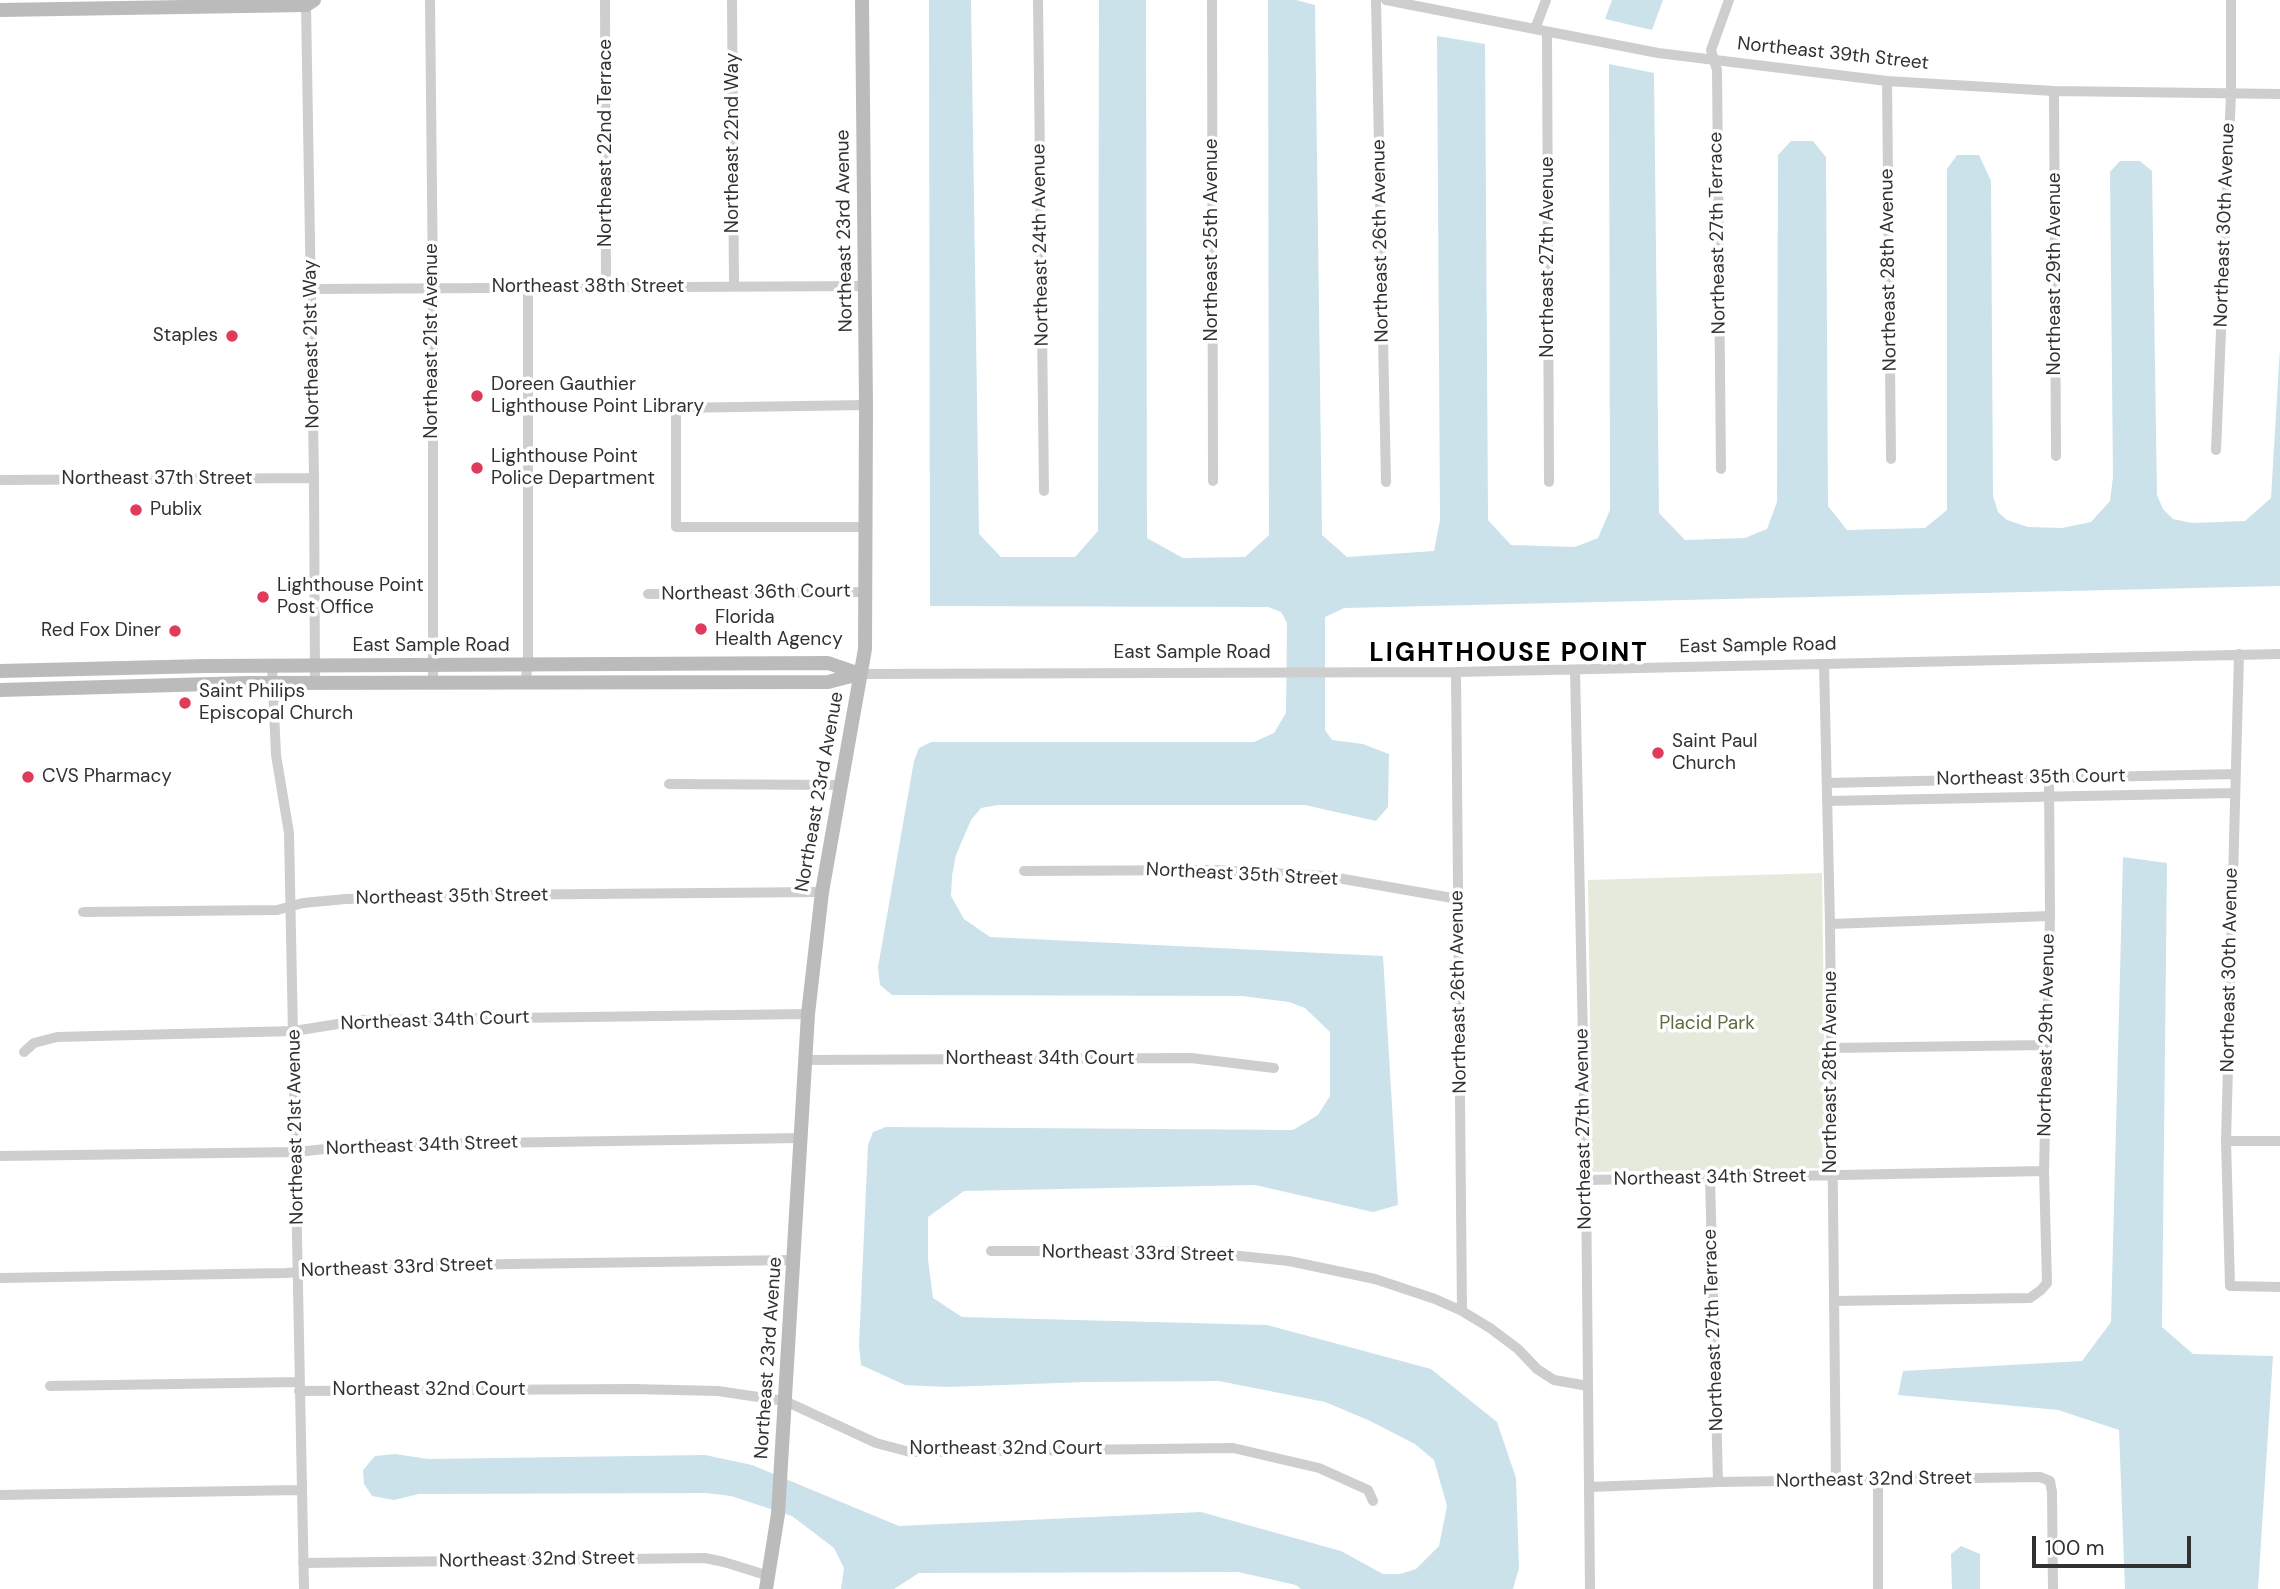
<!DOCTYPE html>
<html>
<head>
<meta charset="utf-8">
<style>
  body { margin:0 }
  #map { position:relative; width:2280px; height:1589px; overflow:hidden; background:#fff; font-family:"DM Sans",sans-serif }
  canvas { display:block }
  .scale { position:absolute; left:2032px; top:1536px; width:159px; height:32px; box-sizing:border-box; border:4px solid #313131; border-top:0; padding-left:9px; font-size:21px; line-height:24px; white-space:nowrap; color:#313131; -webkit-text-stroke:5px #fff; paint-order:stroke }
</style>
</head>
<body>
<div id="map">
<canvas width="2280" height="1589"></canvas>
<div class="scale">100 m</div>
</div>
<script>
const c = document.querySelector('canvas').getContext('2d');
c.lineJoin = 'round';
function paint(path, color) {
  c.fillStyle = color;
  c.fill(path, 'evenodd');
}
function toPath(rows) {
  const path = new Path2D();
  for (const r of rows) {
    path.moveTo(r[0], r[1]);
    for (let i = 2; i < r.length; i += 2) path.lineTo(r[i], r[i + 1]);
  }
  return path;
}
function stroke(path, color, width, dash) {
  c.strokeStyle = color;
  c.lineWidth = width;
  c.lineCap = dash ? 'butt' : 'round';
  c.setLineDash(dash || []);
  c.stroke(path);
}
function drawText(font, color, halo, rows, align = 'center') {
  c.font = font + ' "DM Sans",sans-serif';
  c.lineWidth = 7;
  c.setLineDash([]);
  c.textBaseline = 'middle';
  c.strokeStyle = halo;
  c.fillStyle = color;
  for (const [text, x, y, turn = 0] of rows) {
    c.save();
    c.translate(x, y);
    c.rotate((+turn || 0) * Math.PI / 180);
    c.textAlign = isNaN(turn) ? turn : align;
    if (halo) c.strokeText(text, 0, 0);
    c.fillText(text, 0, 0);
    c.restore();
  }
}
const green = toPath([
  [1822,873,1826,1168,1592,1172,1588,880]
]);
const water = toPath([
  [929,0,971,0,979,534,1001,557,1075,557,1098,531,1099,0,1146,0,1147,538,1183,558,1245,557,1269,535,1268,0,1296,0,1315,5,1322,535,1347,557,1434,551,1440,520,1437,36,1485,44,1488,520,1511,545,1575,547,1598,538,1610,510,1609,64,1654,73,1659,513,1685,540,1745,538,1767,529,1777,502,1778,155,1791,141,1813,141,1826,157,1828,506,1847,530,1925,528,1947,510,1947,169,1957,155,1979,155,1991,181,1993,496,1998,512,2007,520,2028,527,2062,528,2091,522,2110,501,2113,477,2110,172,2120,161,2140,161,2152,171,2157,495,2163,509,2173,519,2192,523,2245,521,2271,498,2280,348,2280,586,1344,608,1325,617,1325,730,1332,740,1363,744,1389,754,1388,807,1376,821,1305,805,998,805,981,808,971,820,956,855,952,876,951,896,964,919,990,937,1383,956,1398,1205,1373,1212,1255,1185,964,1191,928,1217,928,1259,933,1298,962,1317,1267,1325,1431,1369,1497,1422,1516,1478,1519,1568,1513,1589,1301,1589,1296,1585,1238,1572,919,1573,894,1589,841,1589,844,1568,834,1548,792,1516,731,1496,706,1493,419,1494,394,1500,372,1496,364,1484,363,1470,375,1456,395,1454,428,1459,705,1455,752,1465,899,1526,1201,1512,1341,1551,1383,1574,1400,1574,1416,1569,1439,1546,1447,1506,1434,1460,1415,1444,1368,1420,1325,1402,1219,1381,1085,1382,948,1387,905,1385,861,1365,859,1345,868,1145,873,1132,886,1127,1293,1130,1318,1115,1330,1096,1330,1032,1305,1008,1289,1002,1242,996,892,995,880,985,878,967,914,761,919,748,931,742,1254,742,1274,733,1286,713,1287,623,1281,612,1268,607,930,606],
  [1612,0,1663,0,1652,30,1605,19],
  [2123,857,2167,863,2162,1327,2193,1354,2273,1356,2258,1589,2125,1589,2119,1430,2058,1410,1898,1395,1903,1371,2082,1361,2111,1322],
  [1961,1546,1980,1554,1980,1589,1952,1589,1951,1554]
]);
const street = toPath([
  [430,0,433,288,433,683],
  [605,0,606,287],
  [732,0,734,286],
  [1038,0,1044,491],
  [1212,0,1213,481],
  [1376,0,1386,482],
  [1386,0,1658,53,1887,81,2054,91,2280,94],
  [306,5,314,478,315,683],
  [1535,29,1546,0],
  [1547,32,1549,482],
  [1887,81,1891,459],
  [2054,91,2056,456],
  [312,289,865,286],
  [866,405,676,408,676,527,866,527],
  [2216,450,2231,94,2231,0],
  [1721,469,1717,70,1711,50,1729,0],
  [0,480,314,478],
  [648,594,865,592],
  [2239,654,2226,1141,2230,1286,2280,1287],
  [1824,664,1830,924,1836,1481],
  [272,666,276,755,289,833,304,1589],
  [1575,670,1586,1180,1590,1589],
  [1456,672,1462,1311],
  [860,674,1456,672,2280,654],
  [525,683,528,665,528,287],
  [1827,783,2235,774],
  [669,784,841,785],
  [1827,801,2234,793],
  [1024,871,1217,870,1326,876,1458,899],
  [83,912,277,910,303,903,346,899,477,895,822,892],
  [1830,924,2050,916],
  [1831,1048,2047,1045],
  [24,1052,34,1043,57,1037,294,1031,363,1020,808,1014],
  [805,1060,1191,1058,1274,1068],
  [2226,1141,2280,1141],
  [0,1156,297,1152,363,1145,801,1138],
  [1710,1178,1718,1482],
  [1586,1180,2044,1171],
  [991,1251,1191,1251,1289,1261,1375,1279,1435,1299,1462,1311,1490,1328,1518,1349,1537,1369,1554,1380,1588,1386],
  [0,1278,286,1273,370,1266,795,1260],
  [1834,1301,2030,1298,2041,1290,2047,1283,2044,1171,2050,916,2049,778],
  [50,1386,299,1382],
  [299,1391,633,1389,718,1391,785,1401,876,1443,910,1452,1233,1448,1319,1468,1368,1490,1373,1501],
  [1878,1479,1878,1589],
  [1590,1487,1718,1482,2040,1477,2050,1481,2052,1492,2053,1589],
  [0,1495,301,1490],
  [303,1563,705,1558,724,1562,769,1576]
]);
const secondary = toPath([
  [0,10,306,5,314,0],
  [0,671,205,666,828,663,860,674],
  [0,690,247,683,828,682,859,674],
  [766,1589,778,1514,808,1014,822,892,865,649,866,405,862,0]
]);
const markers = [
  [232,336,7,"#df3c5c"],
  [477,396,7,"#df3c5c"],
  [477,468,7,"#df3c5c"],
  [136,510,7,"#df3c5c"],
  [263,597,7,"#df3c5c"],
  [701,629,7,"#df3c5c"],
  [175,631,7,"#df3c5c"],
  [185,703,7,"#df3c5c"],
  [1658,753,7,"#df3c5c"],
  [28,777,7,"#df3c5c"]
];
const streetNames = [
  ["Northeast 39th Street",1833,54,6],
  ["Northeast 22nd Terrace",606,143,-90],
  ["Northeast 22nd Way",733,143,-90],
  ["Northeast 30th Avenue",2225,225,-88],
  ["Northeast 23rd Avenue",845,231,-91],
  ["Northeast 27th Terrace",1718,233,-91],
  ["Northeast 25th Avenue",1212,240,-90],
  ["Northeast 26th Avenue",1381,241,-91],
  ["Northeast 24th Avenue",1041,245,-91],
  ["Northeast 27th Avenue",1548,257,-90],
  ["Northeast 28th Avenue",1889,270,-91],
  ["Northeast 29th Avenue",2055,274,-90],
  ["Northeast 38th Street",588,287],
  ["Northeast 21st Avenue",432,341,-90],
  ["Northeast 21st Way",312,344,-91],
  ["Northeast 37th Street",157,479],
  ["Northeast 36th Court",756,593,-1],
  ["East Sample Road",431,646],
  ["East Sample Road",1758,646,-1],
  ["East Sample Road",1192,653],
  ["Northeast 35th Court",2031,778,-1],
  ["Northeast 23rd Avenue",820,792,-80],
  ["Northeast 35th Street",1242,875,3],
  ["Northeast 35th Street",452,897,-1],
  ["Northeast 30th Avenue",2230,970,-89],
  ["Northeast 26th Avenue",1459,992,-91],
  ["Northeast 34th Court",435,1021,-2],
  ["Northeast 29th Avenue",2047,1035,-89],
  ["Northeast 34th Court",1040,1059],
  ["Northeast 28th Avenue",1831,1072,-90],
  ["Northeast 21st Avenue",296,1127,-91],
  ["Northeast 27th Avenue",1584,1129,-91],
  ["Northeast 34th Street",422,1146,-2],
  ["Northeast 34th Street",1710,1178,-1],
  ["Northeast 33rd Street",1138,1254,1],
  ["Northeast 33rd Street",397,1268,-2],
  ["Northeast 27th Terrace",1714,1330,-92],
  ["Northeast 23rd Avenue",769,1358,-86],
  ["Northeast 32nd Court",429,1390],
  ["Northeast 32nd Court",1006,1449],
  ["Northeast 32nd Street",1874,1480,-1],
  ["Northeast 32nd Street",537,1560,-1]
];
const poiNames = [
  ["Staples",218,336,"right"],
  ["Doreen Gauthier",491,385],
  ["Lighthouse Point Library",491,407],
  ["Lighthouse Point",491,457],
  ["Police Department",491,479],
  ["Publix",150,510],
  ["Lighthouse Point",277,586],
  ["Post Office",277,608],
  ["Florida",715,618],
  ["Health Agency",715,640],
  ["Red Fox Diner",161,631,"right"],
  ["Saint Philips",199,692],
  ["Episcopal Church",199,714],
  ["Saint Paul",1672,742],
  ["Church",1672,764],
  ["CVS Pharmacy",42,777]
];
const parkNames = [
  ["Placid Park",1707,1024]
];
const districtNames = [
  ["LIGHTHOUSE POINT",1509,654]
];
paint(green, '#e6eadd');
paint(water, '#cbe2ea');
stroke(street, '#cecece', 10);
stroke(secondary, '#bbb', 14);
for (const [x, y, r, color] of markers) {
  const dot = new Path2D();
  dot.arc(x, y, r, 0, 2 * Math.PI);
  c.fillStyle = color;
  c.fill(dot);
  stroke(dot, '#fff', 2.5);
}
drawText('19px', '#313131', '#fff', streetNames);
drawText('19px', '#313131', '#fff', poiNames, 'left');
drawText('19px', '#5a6c40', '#fff', parkNames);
c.letterSpacing = '2px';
drawText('bold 26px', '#000', '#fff', districtNames);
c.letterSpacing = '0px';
</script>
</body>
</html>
